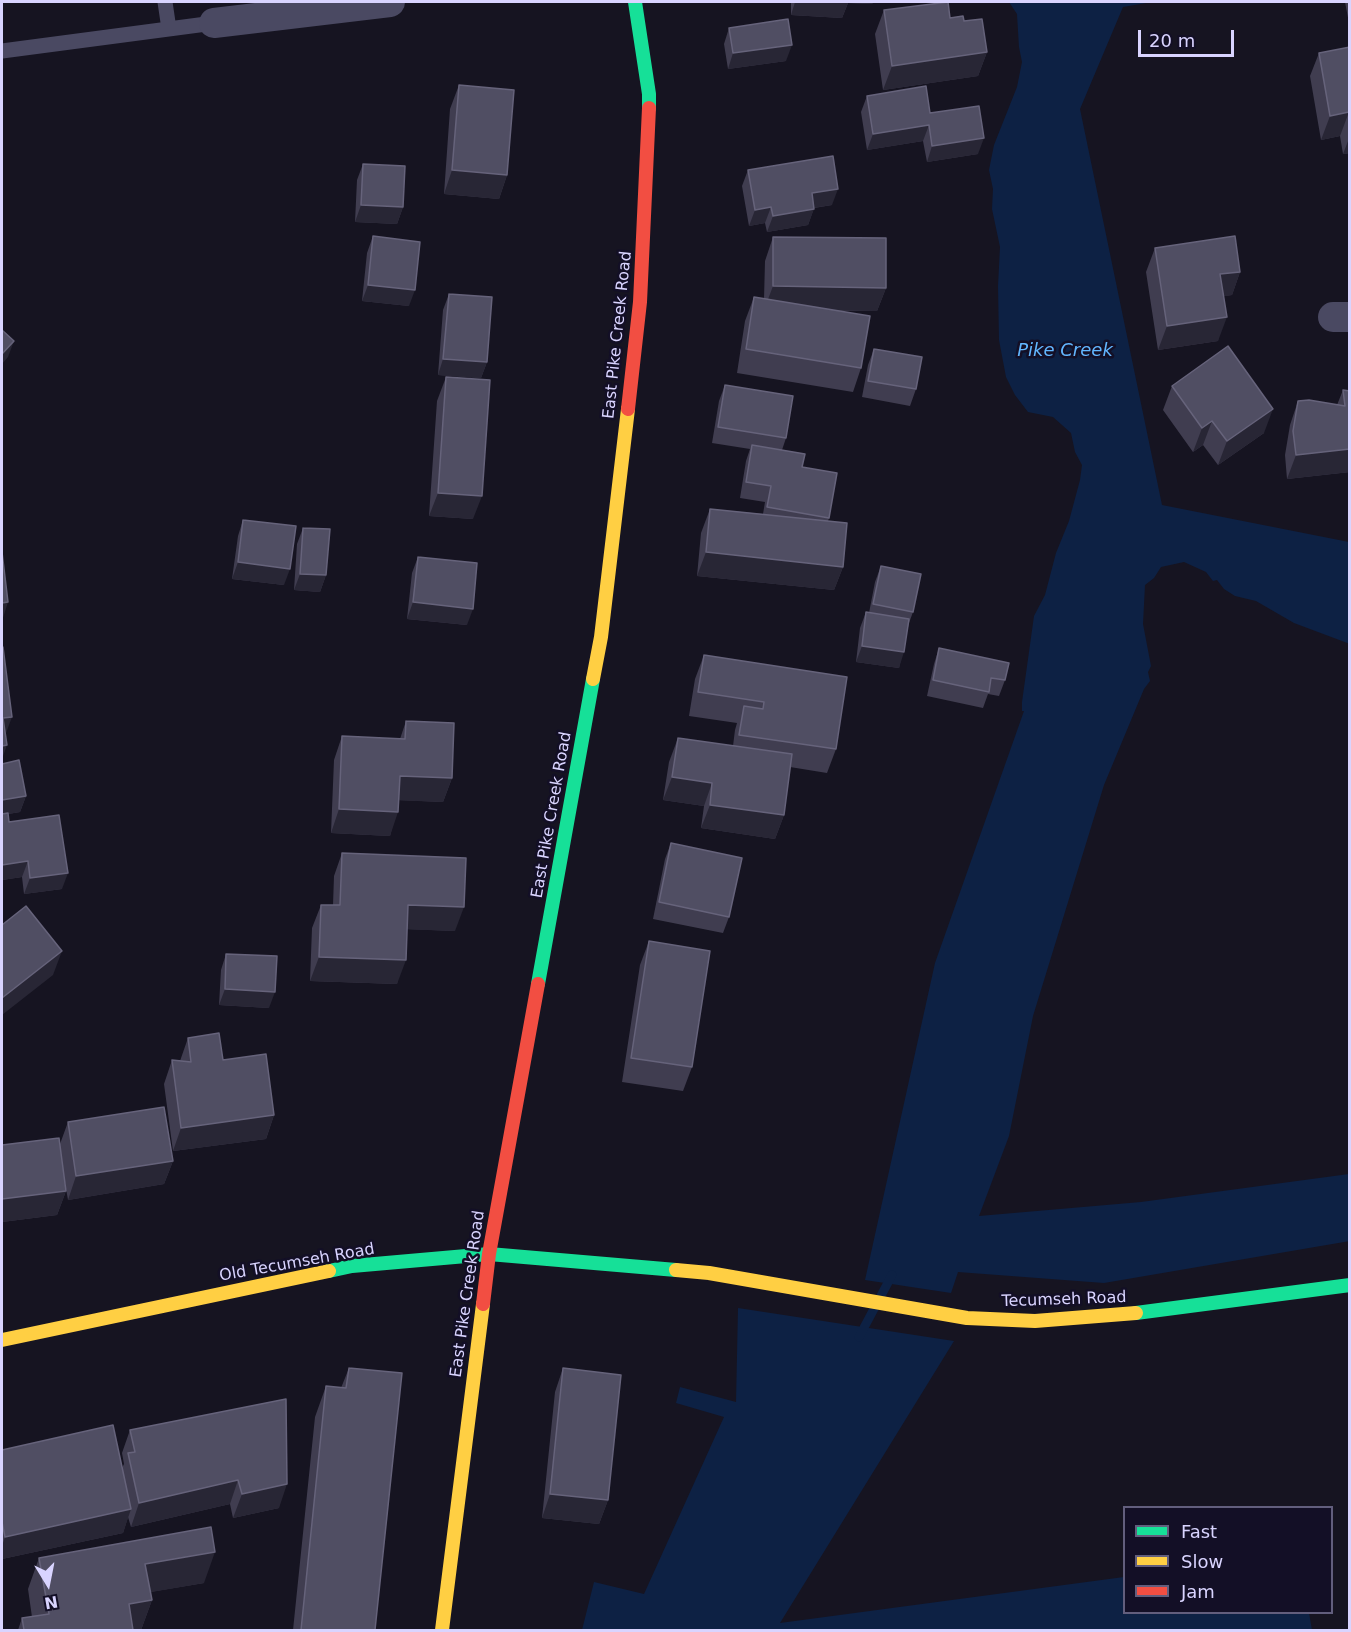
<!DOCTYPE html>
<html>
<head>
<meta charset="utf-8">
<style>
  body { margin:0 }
  #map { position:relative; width:1351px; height:1632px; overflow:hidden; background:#161421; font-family:"DejaVu Sans",sans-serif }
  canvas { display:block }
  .frame { position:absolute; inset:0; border:3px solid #d9d4ff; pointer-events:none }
  .legend { position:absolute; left:1123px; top:1506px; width:210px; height:108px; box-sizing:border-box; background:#130f26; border:2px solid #625e7d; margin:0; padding:8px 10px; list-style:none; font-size:18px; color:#d9d4ff }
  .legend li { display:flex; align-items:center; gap:12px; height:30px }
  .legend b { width:30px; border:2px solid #625e7d }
  .north { position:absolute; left:18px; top:1554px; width:60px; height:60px; -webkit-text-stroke:4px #130f26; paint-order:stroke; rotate:170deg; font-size:16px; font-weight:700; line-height:24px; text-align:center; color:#d9d4ff }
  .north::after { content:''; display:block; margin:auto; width:21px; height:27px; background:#d9d4ff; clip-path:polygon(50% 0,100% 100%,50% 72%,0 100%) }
  .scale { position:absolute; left:1138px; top:30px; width:96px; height:27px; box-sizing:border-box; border:3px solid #d9d4ff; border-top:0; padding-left:8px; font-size:18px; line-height:21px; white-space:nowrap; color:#d9d4ff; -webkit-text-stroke:4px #130f26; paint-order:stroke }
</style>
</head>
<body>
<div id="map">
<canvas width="1351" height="1632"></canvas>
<div class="frame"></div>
<ul class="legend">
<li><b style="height:8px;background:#16e098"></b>Fast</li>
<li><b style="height:8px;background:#ffcf43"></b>Slow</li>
<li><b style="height:8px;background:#f24e42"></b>Jam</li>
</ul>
<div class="north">N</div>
<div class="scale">20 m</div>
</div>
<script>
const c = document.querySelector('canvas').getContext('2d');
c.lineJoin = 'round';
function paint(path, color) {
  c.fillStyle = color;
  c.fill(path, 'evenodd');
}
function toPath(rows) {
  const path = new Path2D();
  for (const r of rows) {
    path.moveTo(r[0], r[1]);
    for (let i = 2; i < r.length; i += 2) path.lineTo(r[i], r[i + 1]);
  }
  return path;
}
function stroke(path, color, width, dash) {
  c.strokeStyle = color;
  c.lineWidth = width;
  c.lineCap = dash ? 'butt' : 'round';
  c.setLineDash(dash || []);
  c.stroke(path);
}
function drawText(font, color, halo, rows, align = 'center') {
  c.font = font + ' "DejaVu Sans",sans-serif';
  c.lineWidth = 5;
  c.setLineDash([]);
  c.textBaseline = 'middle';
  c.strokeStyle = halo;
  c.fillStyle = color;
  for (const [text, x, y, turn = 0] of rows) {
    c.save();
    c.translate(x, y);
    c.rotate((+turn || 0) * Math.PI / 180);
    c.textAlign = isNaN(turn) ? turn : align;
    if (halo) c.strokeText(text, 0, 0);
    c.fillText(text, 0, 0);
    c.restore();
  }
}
const water = toPath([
  [1009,2,1152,2,1123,7,1080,109,1162,505,1349,542,1350,644,1294,623,1256,601,1235,596,1224,589,1217,580,1213,581,1206,572,1184,562,1161,567,1154,578,1145,585,1143,624,1151,666,1148,672,1150,681,1144,689,1104,785,1033,1016,1009,1136,979,1216,1141,1202,1349,1174,1350,1241,1104,1283,958,1272,951,1293,865,1280,935,963,1024,711,1022,711,1022,702,1034,616,1045,595,1056,553,1069,521,1080,480,1082,465,1075,452,1071,433,1053,417,1028,412,1015,395,1006,377,999,340,998,286,1000,247,992,209,993,189,989,170,994,145,1017,87,1022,62,1019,47,1017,14],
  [738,1308,954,1341,780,1623,1124,1577,1124,1612,1309,1613,1312,1630,582,1630,594,1582,644,1594,724,1417,676,1403,680,1387,736,1402]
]);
const stream = toPath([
  [859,1337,892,1275]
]);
const lane = toPath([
  [165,2,169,29],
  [2,51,214,23]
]);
const street = toPath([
  [214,23,390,2],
  [1333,317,1350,317]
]);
const fast = toPath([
  [635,2,649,94,649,108],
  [538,984,593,679],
  [329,1271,352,1266,489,1254,676,1270],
  [1136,1313,1350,1285]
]);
const slow = toPath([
  [593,679,601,637,628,409],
  [676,1270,709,1273,967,1318,1035,1321,1136,1313],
  [2,1340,329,1271],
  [442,1630,483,1304]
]);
const jam = toPath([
  [628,409,640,302,649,108],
  [483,1304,489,1254,538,984]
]);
const wall = toPath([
  [791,2,873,2,872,4,848,3,842,18,791,15],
  [1345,2,1350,2,1350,28],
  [884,10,950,18,987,52,978,76,883,90,875,34],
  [729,28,786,61,728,69,724,44],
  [1350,47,1350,153,1343,154,1340,136,1321,140,1310,76,1319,53],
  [459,85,507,175,499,199,444,194,450,109],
  [867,96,930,113,978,154,927,162,923,141,867,150,861,112],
  [363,164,403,207,397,224,355,222,357,180],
  [748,170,832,205,814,208,808,225,767,232,765,223,749,226,742,186],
  [373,236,409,306,362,301,367,253],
  [773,237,886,288,877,311,837,311,861,368,853,392,737,373,745,321,754,297,764,299,765,261],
  [1155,248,1240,272,1232,295,1224,296,1218,341,1158,350,1146,272],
  [449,294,487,362,481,378,438,375,443,310],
  [874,349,916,389,910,406,862,397,868,365],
  [446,377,473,519,429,516,437,401],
  [725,385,786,438,782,450,802,467,829,518,828,521,843,567,834,590,697,576,701,533,710,509,763,514,765,502,740,498,746,461,750,449,712,443,719,401],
  [1172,386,1264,433,1218,465,1203,445,1193,452,1163,410],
  [1343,390,1350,391,1350,472,1287,479,1285,455,1290,425,1298,401,1337,405],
  [243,520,284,585,232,579,238,536],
  [303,528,326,575,320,592,294,590,297,544],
  [418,557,467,625,407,619,412,573],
  [881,566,913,612,909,623,899,668,856,662,860,628,866,612,869,613,875,582],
  [939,648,1005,680,999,696,988,694,983,708,927,696,934,664],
  [704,655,836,749,827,773,790,767,784,815,775,839,701,828,704,806,663,800,669,762,678,738,733,746,735,730,737,723,689,716,695,679],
  [406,721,452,778,443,802,399,800,390,836,331,833,334,760,342,736,400,739],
  [2,764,26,796,20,812,8,814,9,822,62,889,24,894,22,877,2,880],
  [671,843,729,917,723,933,653,919,665,859],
  [342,853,455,931,407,929,397,984,310,981,312,928,321,905,333,905,334,876],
  [649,941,692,1067,683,1091,622,1082,640,965],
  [226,954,269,1008,219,1005,221,970],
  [188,1038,223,1060,274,1115,266,1139,173,1151,164,1084,172,1060,180,1061],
  [68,1122,173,1161,164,1184,68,1200,64,1177,66,1191,57,1215,2,1222,2,1145,60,1144],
  [349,1368,375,1630,293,1630,315,1417,326,1386,341,1388],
  [563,1368,608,1500,599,1524,542,1518,555,1392],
  [286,1399,279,1508,233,1518,230,1504,131,1527,128,1517,123,1533,2,1559,2,1450,122,1468,124,1464,122,1453,130,1430],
  [39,1558,204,1583,150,1592,152,1600,141,1630,18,1630,22,1618,32,1617,28,1589]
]);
const shadedWall = toPath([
  [795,2,873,2,872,4,848,3,842,18,791,15],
  [792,45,786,61,728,69,733,53],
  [987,52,978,76,883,90,892,66],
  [1349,112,1340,136,1321,140,1330,116],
  [929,125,923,141,867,150,873,134],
  [1350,136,1350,153,1343,154],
  [984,138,978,154,927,162,932,146],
  [452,170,507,175,499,199,444,194],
  [838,189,832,205,806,209,812,193],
  [361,205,403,207,397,224,355,222],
  [771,207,765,223,749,226,755,210],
  [814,209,808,225,767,232,773,216],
  [1240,272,1232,295,1212,298,1220,274],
  [368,285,415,290,409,306,362,301],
  [773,286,886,288,877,311,764,310],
  [1227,317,1218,341,1158,350,1167,326],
  [14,341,8,357,2,364,2,354],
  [443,359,487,362,481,378,438,375],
  [1273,409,1264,433,1218,465,1227,441],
  [1212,421,1203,445,1193,452,1202,428],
  [1350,449,1350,472,1287,479,1296,455],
  [438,493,482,496,473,519,429,516],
  [706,552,843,567,834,590,697,576],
  [238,562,290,569,284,585,232,579],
  [300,574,326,575,320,592,294,590],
  [8,602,2,621,2,603],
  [413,602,473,609,467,625,407,619],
  [862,646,904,652,899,668,856,662],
  [12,717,3,741,3,718],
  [7,745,2,759,2,746],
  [400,776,452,778,443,802,391,800],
  [672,777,712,783,704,806,663,800],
  [26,796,20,812,2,815,2,800],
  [710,805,784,815,775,839,701,828],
  [339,809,398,812,390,836,331,833],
  [28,861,22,877,2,880,2,865],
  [68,873,62,889,24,894,30,878],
  [408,905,464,907,455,931,399,929],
  [62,951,53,975,2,1015,2,998],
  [319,957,406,960,397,984,310,981],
  [225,989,275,992,269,1008,219,1005],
  [274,1115,266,1139,173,1151,181,1128],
  [173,1161,164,1184,68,1200,76,1176],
  [66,1191,57,1215,2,1222,2,1199],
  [238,1480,230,1504,131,1527,139,1503],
  [287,1484,279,1508,233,1518,242,1494],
  [550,1494,608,1500,599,1524,542,1518],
  [131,1509,123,1533,2,1559,2,1546,5,1537],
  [215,1552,204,1583,134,1595,145,1564],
  [152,1600,141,1630,119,1630,129,1604]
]);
const building = toPath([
  [948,2,950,18,963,16,964,21,982,19,987,52,892,66,884,10,948,2],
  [788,19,792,45,733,53,729,28,788,19],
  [1350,47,1350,117,1349,112,1330,116,1319,53,1350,47],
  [459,85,514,90,507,175,452,170,459,85],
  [926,86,930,113,979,106,984,138,932,146,929,125,873,134,867,96,926,86],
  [833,156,838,189,812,193,814,209,773,216,771,207,755,210,748,170,833,156],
  [363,164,405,166,403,207,361,205,363,164],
  [373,236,420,242,415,290,368,285,373,236],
  [1235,236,1240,272,1220,274,1227,317,1167,326,1155,248,1235,236],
  [773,237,886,238,886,288,773,286,773,237],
  [449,294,492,297,487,362,443,359,449,294],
  [754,297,870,316,861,368,746,349,754,297],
  [2,330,14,341,2,354,2,330],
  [1228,346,1273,409,1227,441,1212,421,1202,428,1172,386,1228,346],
  [874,349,922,357,916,389,868,381,874,349],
  [446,377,490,380,482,496,438,493,446,377],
  [725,385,793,396,786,438,718,427,725,385],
  [1343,390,1350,391,1350,449,1296,455,1293,431,1298,401,1309,400,1345,406,1343,390],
  [752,445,805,454,802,467,837,473,829,518,767,507,771,486,746,482,752,445],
  [710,509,847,523,843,567,706,552,710,509],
  [243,520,296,526,290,569,238,562,243,520],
  [303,528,330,529,326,575,300,574,303,528],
  [2,552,8,602,2,603,2,552],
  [418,557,477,563,473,609,413,602,418,557],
  [881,566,921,574,913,612,873,604,881,566],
  [866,612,909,619,904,652,862,646,866,612],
  [2,647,3,647,12,717,3,718,7,745,2,746,2,647],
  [939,648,1009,663,1005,680,991,678,989,692,933,680,939,648],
  [704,655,847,677,836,749,739,735,744,706,763,709,764,702,698,692,704,655],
  [406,721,454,723,452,778,400,776,398,812,339,809,342,736,405,739,406,721],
  [678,738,792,754,784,815,710,805,712,783,672,777,678,738],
  [19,760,26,796,2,800,2,764,19,760],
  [8,813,9,822,59,815,68,873,30,878,28,861,2,865,2,814,8,813],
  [671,843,742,858,729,917,659,902,671,843],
  [342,853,466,858,464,907,408,905,406,960,319,957,321,905,340,905,342,853],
  [26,906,62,951,2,998,2,925,26,906],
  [649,941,710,951,692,1067,631,1058,649,941],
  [226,954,277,956,275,992,225,989,226,954],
  [219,1033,223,1060,266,1054,274,1115,181,1128,172,1060,191,1062,188,1038,219,1033],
  [164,1107,173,1161,76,1176,68,1122,164,1107],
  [59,1138,66,1191,2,1199,2,1145,59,1138],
  [349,1368,402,1373,375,1630,301,1630,326,1386,346,1388,349,1368],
  [563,1368,621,1375,608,1500,550,1494,563,1368],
  [286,1399,287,1484,242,1494,238,1480,139,1503,128,1453,135,1452,130,1430,286,1399],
  [113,1425,131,1509,5,1537,2,1522,2,1450,113,1425],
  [211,1527,215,1552,145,1564,152,1600,129,1604,133,1630,24,1630,22,1618,49,1614,39,1558,211,1527]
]);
const streetNames = [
  ["East Pike Creek Road",618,335,-84],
  ["East Pike Creek Road",552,815,-80],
  ["Old Tecumseh Road",297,1263,-10],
  ["East Pike Creek Road",468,1294,-82],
  ["Tecumseh Road",1064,1300,-2]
];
const waterNames = [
  ["Pike Creek",1065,351]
];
paint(water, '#0d2144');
stroke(stream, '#0d2144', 9);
stroke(lane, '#4a4962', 15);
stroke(street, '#4a4962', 30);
stroke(fast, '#16e098', 14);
stroke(slow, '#ffcf43', 14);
stroke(jam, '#f24e42', 14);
paint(wall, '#403d50');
paint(shadedWall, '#282635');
paint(building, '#504e63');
stroke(building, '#66637b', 1.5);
drawText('16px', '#d9d4ff', '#130f26', streetNames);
drawText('italic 18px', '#62b6ff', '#130f26', waterNames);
</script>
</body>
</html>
